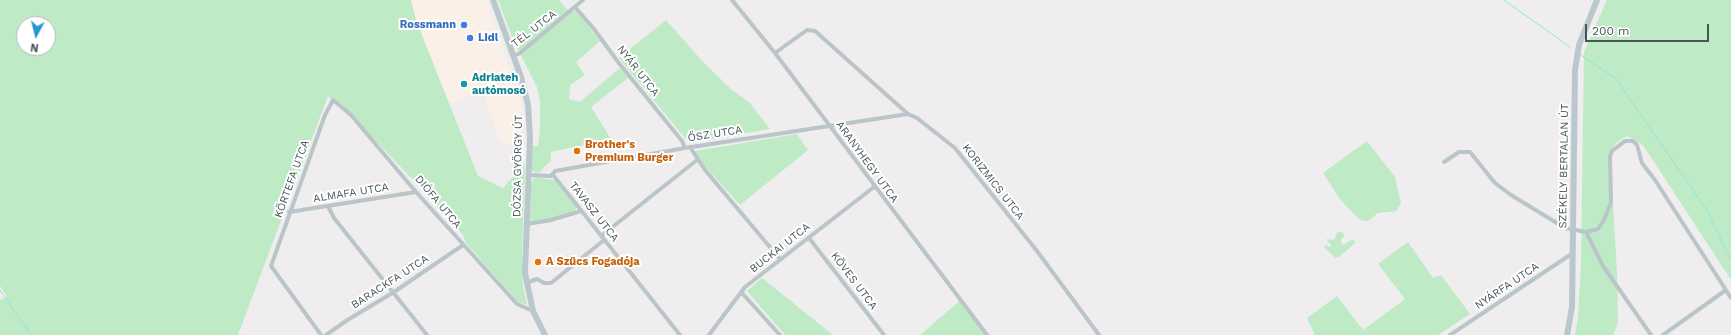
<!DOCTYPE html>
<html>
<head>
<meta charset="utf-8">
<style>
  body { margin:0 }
  #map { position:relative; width:1731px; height:335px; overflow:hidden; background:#f0edee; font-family:"Work Sans",sans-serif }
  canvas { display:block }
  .north { position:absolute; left:16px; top:16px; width:40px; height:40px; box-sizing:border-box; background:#fff; border:1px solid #b5bbbd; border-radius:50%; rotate:187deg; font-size:11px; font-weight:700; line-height:16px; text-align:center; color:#475559 }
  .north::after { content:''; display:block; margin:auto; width:14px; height:18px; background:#2796d0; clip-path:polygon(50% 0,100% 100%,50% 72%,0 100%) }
  .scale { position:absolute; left:1585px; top:24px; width:124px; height:18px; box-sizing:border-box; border:2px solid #475559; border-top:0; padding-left:5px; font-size:12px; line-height:14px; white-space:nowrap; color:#475559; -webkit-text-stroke:3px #fff; paint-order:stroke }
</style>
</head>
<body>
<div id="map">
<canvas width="1731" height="335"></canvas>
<div class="north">N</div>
<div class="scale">200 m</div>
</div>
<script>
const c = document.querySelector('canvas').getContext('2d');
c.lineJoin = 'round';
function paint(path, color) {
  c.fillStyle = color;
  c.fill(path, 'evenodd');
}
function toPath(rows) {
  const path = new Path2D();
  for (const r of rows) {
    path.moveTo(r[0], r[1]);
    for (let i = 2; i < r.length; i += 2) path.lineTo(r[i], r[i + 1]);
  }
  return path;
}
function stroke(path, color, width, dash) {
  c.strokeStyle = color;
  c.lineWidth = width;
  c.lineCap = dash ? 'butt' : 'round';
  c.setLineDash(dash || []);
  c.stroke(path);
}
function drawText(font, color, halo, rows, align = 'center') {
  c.font = font + ' "Work Sans",sans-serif';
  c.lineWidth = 4;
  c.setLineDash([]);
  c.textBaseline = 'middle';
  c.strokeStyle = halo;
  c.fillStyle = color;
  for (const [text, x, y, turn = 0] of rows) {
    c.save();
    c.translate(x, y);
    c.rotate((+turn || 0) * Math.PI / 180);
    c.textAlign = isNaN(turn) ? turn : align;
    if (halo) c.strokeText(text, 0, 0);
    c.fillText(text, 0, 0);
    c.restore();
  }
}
const commercial = toPath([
  [411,0,486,0,522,105,521,135,507,147,504,140,500,141,483,91,449,104,416,20],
  [598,144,600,153,580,157,579,147]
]);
const green = toPath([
  [0,0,411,0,416,20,478,176,503,188,525,163,522,252,523,286,527,305,518,302,466,243,463,235,420,187,351,115,328,96,238,335,0,335,0,300,7,297,0,286],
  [24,24,48,24,48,48,24,48],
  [498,0,559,0,567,9,578,12,600,41,576,62,585,75,570,85,569,99,580,102,620,68,628,78,591,107,611,139,551,152,551,161,544,167,542,171,538,173,532,171,532,146,538,146,540,131,540,101,537,87,514,42],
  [1607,0,1731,0,1731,280,1643,145,1627,136,1616,143,1610,152,1617,272,1618,323,1613,335,1575,335,1578,317,1581,264,1584,52],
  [666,20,703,62,732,90,749,102,770,129,689,143,619,58],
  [797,134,808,150,740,205,703,164,695,151],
  [1367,141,1395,177,1401,203,1396,211,1378,213,1368,221,1360,220,1339,198,1323,173],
  [535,177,554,180,576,206,575,212,538,222,530,222,531,183],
  [1340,231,1345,235,1341,240,1341,243,1343,245,1351,240,1354,240,1355,243,1339,257,1335,258,1324,247,1326,245,1330,247,1331,245,1326,239,1334,240,1337,233],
  [1408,242,1433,278,1441,275,1470,314,1438,335,1315,335,1307,318,1337,296,1363,330,1405,299,1378,264],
  [762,278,833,335,785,335,747,291],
  [962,299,987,335,920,335]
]);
const stream = toPath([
  [1504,0,1570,47],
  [1581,55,1616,79,1706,209,1731,260],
  [0,290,31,335]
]);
const street = toPath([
  [732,0,775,53,987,335],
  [575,7,594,29,618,62,682,141,685,148],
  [775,53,807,30,815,31,908,114,917,118,955,148,1037,251,1099,335],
  [514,56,520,53,583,0],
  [690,147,705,170,780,259],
  [1444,162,1459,152,1470,152,1495,183,1511,195,1565,228,1586,232,1603,266,1651,335],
  [529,175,551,176,555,171,685,148,908,114],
  [553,175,680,335],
  [328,206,334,218,427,335],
  [289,212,416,192],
  [527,224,551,220,581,211],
  [1586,232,1598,229,1604,220,1608,210,1611,202,1610,156,1612,151,1625,141,1633,141,1637,145,1642,163,1655,180,1731,298],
  [601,236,697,160],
  [809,238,884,335],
  [526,283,537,279,544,283,551,283,604,240],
  [741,292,780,335],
  [321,335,271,266,325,115,333,100,351,115,416,192,517,304,533,311],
  [326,335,346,321,394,292,463,245],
  [709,335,745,287,874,187],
  [1450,335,1573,253],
  [1663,335,1726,290]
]);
const secondary = toPath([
  [493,0,521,77,528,105,530,137,525,273,533,311,545,335],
  [1567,335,1572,307,1575,70,1579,45,1597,0]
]);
const markers = [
  [464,25,4,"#3f7fe0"],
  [470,38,4,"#3f7fe0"],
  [464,84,4,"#0f9aa8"],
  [577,151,4,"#e8710a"],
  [538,262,4,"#e8710a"]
];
const shopNames = [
  ["Rossmann",456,25],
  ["Lidl",478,38,"left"]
];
const streetNames = [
  ["TÉL UTCA",534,29,-38],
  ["NYÁR UTCA",638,71,52],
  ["ŐSZ UTCA",715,134,-9],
  ["ARANYHEGY UTCA",867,162,54],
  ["DÓZSA GYÖRGY ÚT",518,166,-89],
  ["SZÉKELY BERTALAN ÚT",1564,166,-89],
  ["KÖRTEFA UTCA",292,179,-70],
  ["KORIZMICS UTCA",993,182,52],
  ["ALMAFA UTCA",351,193,-9],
  ["DIÓFA UTCA",438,202,50],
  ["TAVASZ UTCA",594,212,52],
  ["BUCKAI UTCA",780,248,-38],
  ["KÖVES UTCA",854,281,53],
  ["BARACKFA UTCA",390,282,-33],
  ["NYÁRFA UTCA",1507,286,-34]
];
const cultureNames = [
  ["Adriateh",472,78],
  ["autómosó",472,91]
];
const foodNames = [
  ["Brother's",585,145],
  ["Premium Burger",585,158],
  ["A Szűcs Fogadója",546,262]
];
paint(commercial, '#faf0e7');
paint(green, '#beebc6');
stroke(stream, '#8fe4e3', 1);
stroke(street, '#bac5c9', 4);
stroke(secondary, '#bac8ce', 6);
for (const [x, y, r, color] of markers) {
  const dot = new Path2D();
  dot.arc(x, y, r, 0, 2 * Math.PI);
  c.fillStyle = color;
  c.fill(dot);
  stroke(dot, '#fff', 1.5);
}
drawText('bold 11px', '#366cbe', '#fff', shopNames, 'right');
drawText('11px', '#475559', '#fff', streetNames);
drawText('bold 11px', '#0d838f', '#fff', cultureNames, 'left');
drawText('bold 11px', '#c56008', '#fff', foodNames, 'left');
</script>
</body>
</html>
